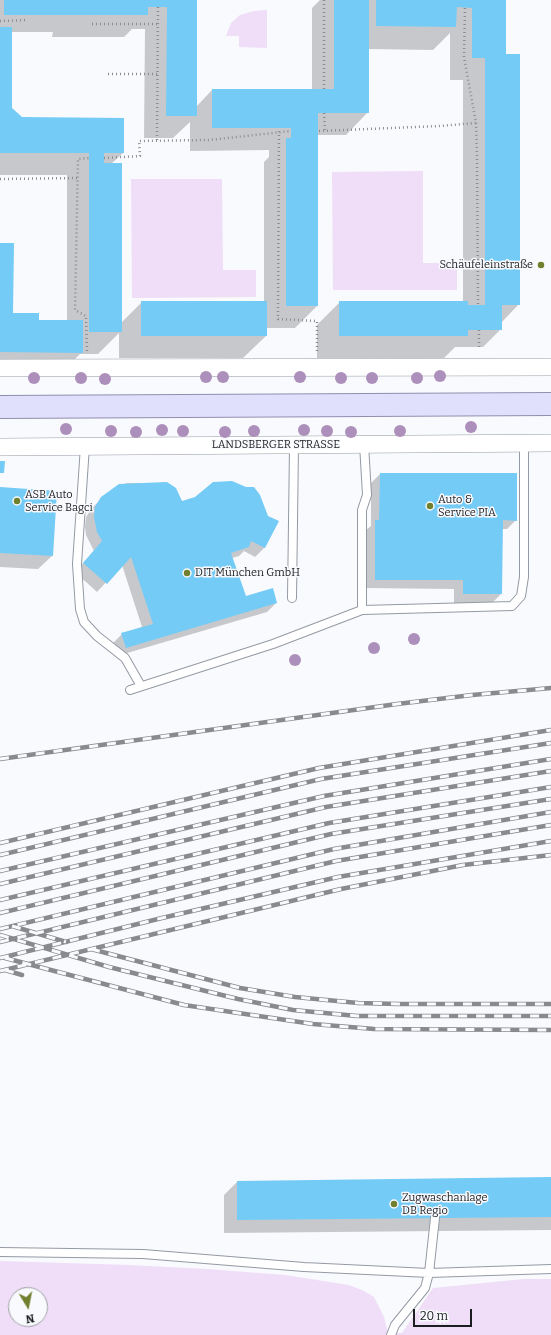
<!DOCTYPE html>
<html>
<head>
<meta charset="utf-8">
<style>
  body { margin:0 }
  #map { position:relative; width:551px; height:1335px; overflow:hidden; background:#f8fafe; font-family:Bitter,serif }
  canvas { display:block }
  .north { position:absolute; left:8px; top:1287px; width:40px; height:40px; box-sizing:border-box; background:#f8fafe; border:1px solid #a0a2a5; border-radius:50%; rotate:170deg; font-size:11px; font-weight:700; line-height:16px; text-align:center; color:#1b1d20 }
  .north::after { content:''; display:block; margin:auto; width:14px; height:18px; background:#71802e; clip-path:polygon(50% 0,100% 100%,50% 72%,0 100%) }
  .scale { position:absolute; left:413px; top:1309px; width:59px; height:18px; box-sizing:border-box; border:2px solid #1b1d20; border-top:0; padding-left:5px; font-size:12px; line-height:14px; white-space:nowrap; color:#1b1d20; -webkit-text-stroke:3px #f8fafe; paint-order:stroke }
</style>
</head>
<body>
<div id="map">
<canvas width="551" height="1335"></canvas>
<div class="north">N</div>
<div class="scale">20 m</div>
</div>
<script>
const c = document.querySelector('canvas').getContext('2d');
c.lineJoin = 'round';
function paint(path, color) {
  c.fillStyle = color;
  c.fill(path, 'evenodd');
}
function toPath(rows) {
  const path = new Path2D();
  for (const r of rows) {
    path.moveTo(r[0], r[1]);
    for (let i = 2; i < r.length; i += 2) path.lineTo(r[i], r[i + 1]);
  }
  return path;
}
function stroke(path, color, width, dash) {
  c.strokeStyle = color;
  c.lineWidth = width;
  c.lineCap = dash ? 'butt' : 'round';
  c.setLineDash(dash || []);
  c.stroke(path);
}
function drawText(font, color, halo, rows, align = 'center') {
  c.font = font + ' Bitter,serif';
  c.lineWidth = 3;
  c.setLineDash([]);
  c.textBaseline = 'middle';
  c.strokeStyle = halo;
  c.fillStyle = color;
  for (const [text, x, y, turn = 0] of rows) {
    c.save();
    c.translate(x, y);
    c.rotate((+turn || 0) * Math.PI / 180);
    c.textAlign = isNaN(turn) ? turn : align;
    if (halo) c.strokeText(text, 0, 0);
    c.fillText(text, 0, 0);
    c.restore();
  }
}
const green = toPath([
  [267,10,267,48,239,47,239,36,226,36,231,23,240,15,254,11],
  [423,171,423,263,457,263,457,290,333,290,332,172],
  [131,179,222,179,223,270,256,270,256,297,132,298],
  [0,1261,129,1265,207,1269,285,1275,349,1285,364,1291,374,1297,384,1317,388,1333,402,1333,433,1288,524,1279,551,1279,551,1335,0,1335],
  [16,1295,40,1295,40,1319,16,1319]
]);
const shadow = toPath([
  [0,0,196,0,196,107,212,90,312,90,312,8,320,0,505,0,505,55,519,304,501,323,501,329,483,347,455,347,444,358,317,358,317,325,340,302,463,302,463,80,450,80,450,33,433,50,368,49,368,112,346,135,317,135,317,306,295,328,266,328,266,336,243,358,119,358,119,333,98,354,80,354,59,375,0,374,0,244,12,313,38,321,67,321,67,175,0,175],
  [132,29,145,29,144,138,173,138,190,122,190,151,269,150,269,157,264,162,264,302,142,302,121,323,111,164,123,153,22,118,11,109,11,32,53,32,52,37,124,37],
  [380,474,516,520,507,529,501,529,501,594,492,603,454,603,454,589,366,588,366,530,371,526,371,483],
  [127,483,167,483,182,502,267,517,278,522,264,548,255,557,244,551,239,556,232,558,245,597,276,603,267,612,117,656,113,643,122,634,142,627,122,565,97,592,75,572,94,551,86,535,85,527,86,517,92,508,102,498,114,488],
  [0,488,52,556,38,569,0,567],
  [551,1178,551,1230,224,1233,224,1195,237,1182]
]);
const building = toPath([
  [4,0,197,0,197,116,166,116,167,7,148,7,148,15,4,15],
  [334,0,369,0,369,113,318,113,318,306,286,306,286,138,291,138,291,128,212,128,212,89,334,89],
  [376,0,506,0,506,54,520,54,520,305,502,305,502,330,468,330,468,336,339,336,339,301,468,301,468,305,485,305,485,58,472,58,472,8,457,7,456,27,376,26],
  [0,27,12,27,12,108,22,117,124,118,124,153,104,153,104,163,122,163,122,332,89,332,89,153,0,153],
  [0,243,14,243,13,313,39,313,39,320,83,320,83,353,0,352],
  [141,301,267,301,267,336,141,336],
  [0,461,5,461,4,473,0,473],
  [380,473,517,473,517,521,503,520,502,594,463,594,463,580,375,580,375,520,379,520],
  [232,481,246,487,254,487,260,495,268,516,279,521,265,548,251,541,249,547,231,553,246,596,273,588,277,603,126,648,121,633,153,624,131,557,107,584,83,563,102,541,97,532,94,517,95,507,101,497,119,484,167,482,176,488,182,501,195,497,213,482],
  [0,487,57,491,53,556,0,553],
  [551,1177,551,1217,237,1220,237,1181]
]);
const path = toPath([
  [465,8,464,57,476,123,477,157,478,305],
  [0,21,28,20],
  [92,24,157,24],
  [108,74,157,74],
  [324,89,324,0],
  [324,113,325,131],
  [279,131,278,319,317,321,317,351],
  [319,131,440,126,476,123],
  [157,140,158,7],
  [104,158,140,156,139,141,209,140,291,131],
  [0,179,78,178],
  [479,330,479,349],
  [87,351,86,316,75,310,78,159,89,158]
]);
const service = toPath([
  [85,446,77,564,80,609,84,622,97,636,125,658,141,686],
  [292,598,294,445],
  [362,610,512,606,521,596,524,577,524,443],
  [130,690,273,644,362,610,362,510,367,495,364,444],
  [0,1252,143,1254,304,1267,429,1273,551,1269],
  [391,1335,395,1325,425,1288,429,1273,435,1218]
]);
const minor = toPath([
  [0,368,551,367],
  [0,447,551,443]
]);
const primary = toPath([
  [0,407,551,404]
]);
const rail = toPath([
  [0,759,397,704,472,695,551,688],
  [0,843,319,768,551,730],
  [0,855,321,779,551,743],
  [0,871,324,796,551,759],
  [0,884,326,807,551,771],
  [0,900,329,823,551,787],
  [0,913,331,834,551,799],
  [12,926,66,942],
  [0,929,334,849,551,812],
  [0,935,109,967,238,999,293,1010,357,1016,551,1016],
  [0,942,336,861,551,825],
  [91,949,240,988,295,997,358,1003,399,1004,551,1004],
  [0,958,162,918,338,877,551,841],
  [5,958,184,1005,313,1024,374,1029,551,1030],
  [5,970,22,975],
  [0,971,341,889,463,865,551,855]
]);
const trees = [
  [440,376],
  [206,377],
  [223,377],
  [300,377],
  [34,378],
  [81,378],
  [341,378],
  [372,378],
  [417,378],
  [105,379],
  [471,427],
  [66,429],
  [162,430],
  [304,430],
  [111,431],
  [183,431],
  [254,431],
  [327,431],
  [400,431],
  [136,432],
  [225,432],
  [351,432],
  [414,639],
  [374,648],
  [295,660]
];
const markers = [
  [541,265,4,"#71802e"],
  [17,501,4,"#71802e"],
  [430,506,4,"#71802e"],
  [187,573,4,"#71802e"],
  [394,1204,4,"#71802e"]
];
const poiNames = [
  ["Schäufeleinstraße",533,265,"right"],
  ["ASB Auto",25,495],
  ["Service Bagci",25,508],
  ["Auto &",438,500],
  ["Service PIA",438,513],
  ["DIT München GmbH",195,573],
  ["Zugwaschanlage",402,1198],
  ["DB Regio",402,1211]
];
const streetNames = [
  ["LANDSBERGER STRASSE",276,445]
];
paint(green, '#f0ddf8');
paint(shadow, '#0003');
paint(building, '#74cbf5');
stroke(service, '#949aa3', 10);
stroke(minor, '#949aa3', 18);
stroke(primary, '#8f8eae', 24);
stroke(path, '#8a8c90', 2.5, [1, 3]);
stroke(service, '#fff', 8);
stroke(minor, '#fff', 17);
stroke(primary, '#e1e0fc', 22);
stroke(rail, '#888a8e', 4.5);
stroke(rail, '#f8fafe', 3, [9]);
c.fillStyle = '#ad8fbb';
for (const [x, y] of trees) {
  c.beginPath();
  c.arc(x, y, 6, 0, 2 * Math.PI);
  c.fill();
}
for (const [x, y, r, color] of markers) {
  const dot = new Path2D();
  dot.arc(x, y, r, 0, 2 * Math.PI);
  c.fillStyle = color;
  c.fill(dot);
  stroke(dot, '#f8fafe', 1.5);
}
drawText('11px', '#1b1d20', '#f8fafe', poiNames, 'left');
drawText('11px', '#1b1d20', '#f8fafe', streetNames);
</script>
</body>
</html>
